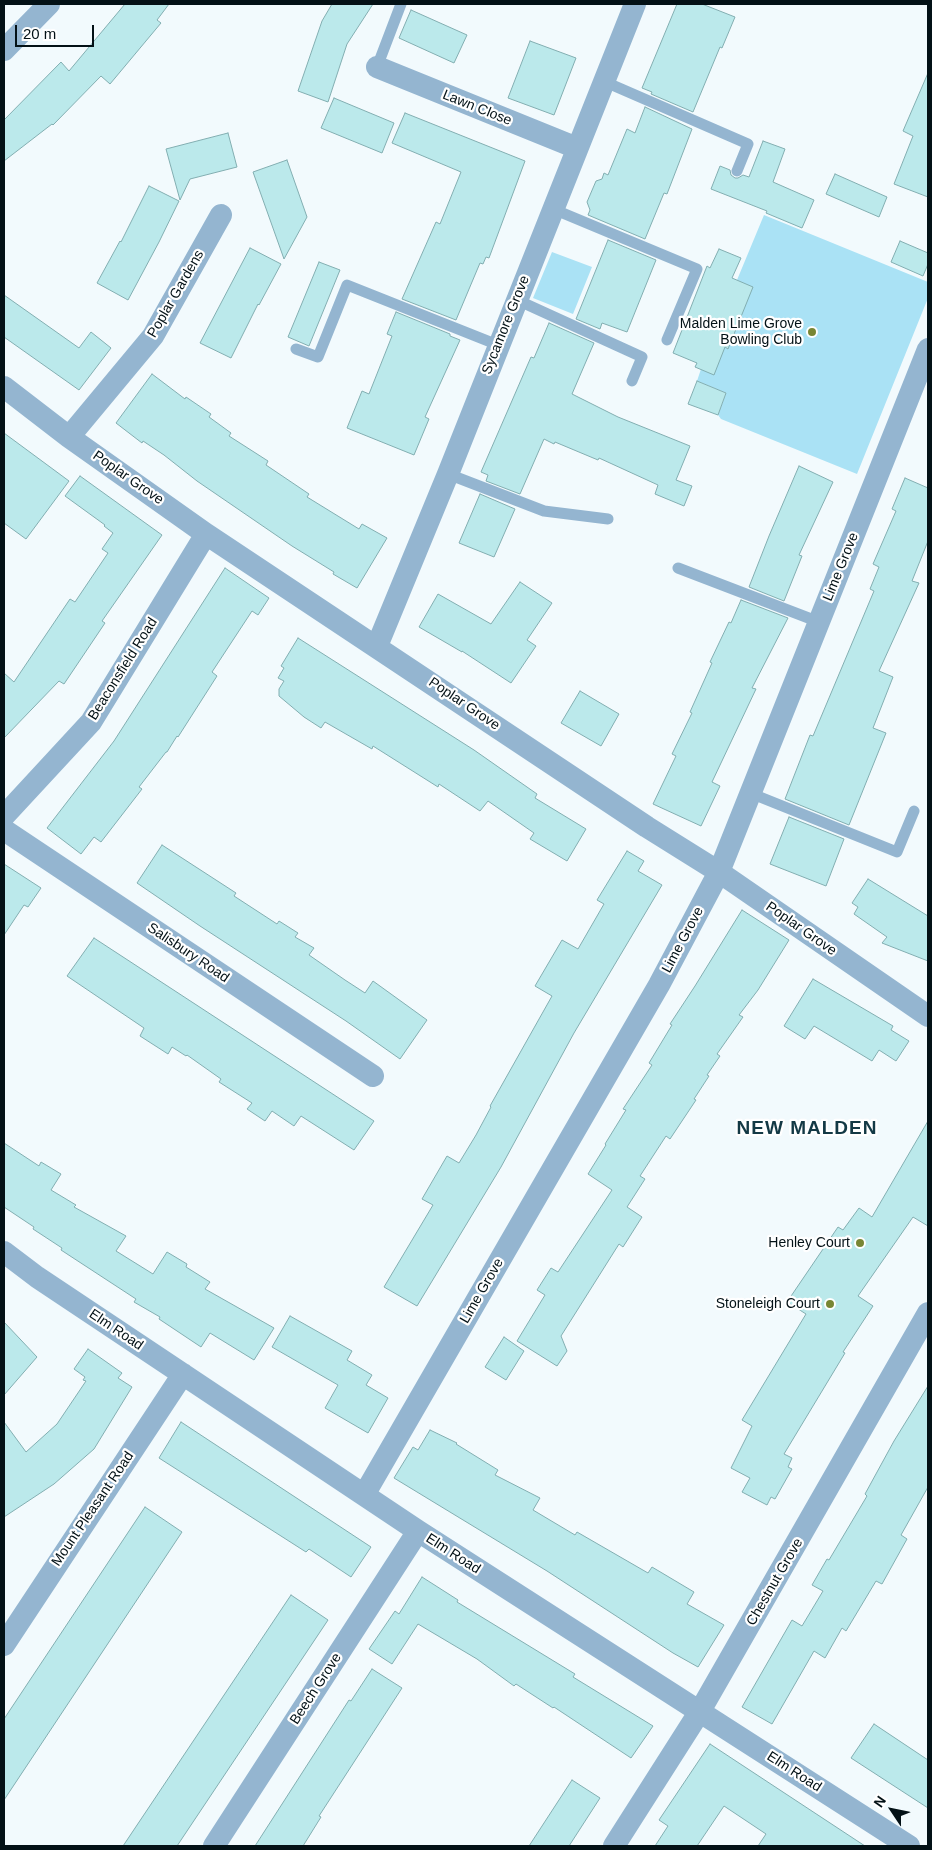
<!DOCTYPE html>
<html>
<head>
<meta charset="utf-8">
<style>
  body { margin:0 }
  #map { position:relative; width:932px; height:1850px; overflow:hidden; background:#f2fafd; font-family:Helvetica,sans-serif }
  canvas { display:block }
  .frame { position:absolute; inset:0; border:5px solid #031116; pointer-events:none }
  .north { position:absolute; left:867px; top:1785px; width:50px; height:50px; -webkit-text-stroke:4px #fff; paint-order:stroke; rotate:304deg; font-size:14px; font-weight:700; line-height:20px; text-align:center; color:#031116 }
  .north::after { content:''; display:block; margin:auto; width:18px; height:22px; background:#031116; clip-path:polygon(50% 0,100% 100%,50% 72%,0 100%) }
  .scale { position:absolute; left:15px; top:25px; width:79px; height:22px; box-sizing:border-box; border:2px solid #031116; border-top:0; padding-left:6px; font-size:15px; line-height:18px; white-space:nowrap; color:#031116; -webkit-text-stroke:4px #fff; paint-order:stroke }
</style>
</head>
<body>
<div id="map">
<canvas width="932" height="1850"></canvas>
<div class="frame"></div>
<div class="north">N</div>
<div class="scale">20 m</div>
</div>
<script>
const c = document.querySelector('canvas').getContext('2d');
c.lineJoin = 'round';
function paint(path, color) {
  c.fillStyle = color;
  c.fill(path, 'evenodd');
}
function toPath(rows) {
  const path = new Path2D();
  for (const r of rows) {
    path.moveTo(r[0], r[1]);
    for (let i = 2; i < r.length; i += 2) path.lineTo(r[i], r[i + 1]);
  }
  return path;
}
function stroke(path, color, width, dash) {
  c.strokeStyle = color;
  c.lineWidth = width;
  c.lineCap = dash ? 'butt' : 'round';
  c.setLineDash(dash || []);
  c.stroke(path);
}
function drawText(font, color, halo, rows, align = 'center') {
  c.font = font + ' Helvetica,sans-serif';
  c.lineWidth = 4.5;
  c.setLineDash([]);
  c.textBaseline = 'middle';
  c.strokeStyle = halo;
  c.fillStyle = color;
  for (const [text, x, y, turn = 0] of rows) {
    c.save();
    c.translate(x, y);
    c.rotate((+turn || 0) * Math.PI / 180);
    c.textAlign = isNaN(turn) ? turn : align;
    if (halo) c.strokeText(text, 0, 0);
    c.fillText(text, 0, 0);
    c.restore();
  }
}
const green = toPath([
  [764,215,928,282,928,298,857,474,721,419,718,415,726,393,697,381,701,369,695,367,731,278,737,280],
  [552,252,592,267,573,314,533,298]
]);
const building = toPath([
  [125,4,169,4,157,20,161,23,110,84,101,76,53,125,52,124,4,161,4,120,61,62,69,71,125,4],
  [332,4,373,4,347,44,328,102,298,91,322,21,332,4],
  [677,4,702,4,735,17,722,48,720,47,693,112,651,94,652,92,642,88,677,4],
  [411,10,467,35,454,63,399,38,411,10],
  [530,41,576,58,554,115,508,98,530,41],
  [928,73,928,197,894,184,913,136,903,131,928,73],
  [334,98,394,123,382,153,321,128,334,98],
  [645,107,692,129,667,194,664,193,645,239,588,215,590,210,587,202,596,181,602,179,604,173,608,175,627,129,635,133,645,107],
  [405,113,525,161,489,258,486,257,483,264,480,263,456,320,402,299,436,222,440,224,461,172,392,143,405,113],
  [228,133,237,167,190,179,180,200,166,149,228,133],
  [763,141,785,149,773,182,814,200,802,228,766,213,767,211,711,189,720,166,730,170,731,175,735,178,738,178,743,175,749,177,763,141],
  [287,160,307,217,284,259,253,172,287,160],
  [835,174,887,197,879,217,826,194,835,174],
  [149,186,179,201,159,242,128,300,97,283,120,241,121,242,149,186],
  [608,240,656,260,627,332,602,323,600,329,576,319,608,240],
  [900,241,928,253,928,264,923,276,891,262,900,241],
  [250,248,281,264,259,305,258,304,231,358,200,343,250,248],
  [719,249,741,258,732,278,753,287,728,349,725,347,714,375,695,367,697,363,673,353,707,266,710,268,719,249],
  [319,262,340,270,309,346,288,337,319,262],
  [4,295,79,348,91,332,111,348,79,390,4,337,4,295],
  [396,312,450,334,450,336,460,340,425,417,429,419,414,455,347,428,362,391,369,394,392,336,387,334,396,312],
  [549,323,594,343,572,394,618,417,690,446,676,480,692,486,684,506,655,494,658,485,599,458,598,460,555,442,554,444,544,439,520,494,486,481,488,475,481,472,531,357,534,358,549,323],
  [152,374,185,399,186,397,211,414,209,417,231,433,229,436,268,461,266,465,309,494,307,497,359,529,362,524,387,538,357,588,333,574,334,572,292,546,197,481,164,455,143,441,142,443,116,423,152,374],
  [697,381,726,393,718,415,688,404,697,381],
  [4,433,69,481,26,539,4,523,4,433],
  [799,466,833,482,799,555,802,556,784,601,749,587,769,536,799,466],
  [80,476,162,535,102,621,105,623,64,684,59,681,4,738,4,673,14,682,70,599,75,602,108,553,102,549,113,533,104,526,105,525,65,496,80,476],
  [905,478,928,488,928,541,912,581,919,583,879,671,893,677,873,728,886,733,849,825,785,799,810,735,813,736,874,591,870,589,879,567,873,564,896,511,892,509,905,478],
  [480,494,515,509,494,557,459,543,480,494],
  [225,568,269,598,258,615,252,611,212,672,217,676,178,737,177,736,167,752,166,752,139,787,142,789,101,842,94,837,81,854,47,828,114,741,225,568],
  [520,582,552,603,527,640,536,646,511,683,462,651,462,652,419,627,438,594,491,624,520,582],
  [741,600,788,618,752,688,756,689,712,782,720,786,701,826,653,804,676,756,672,754,692,713,690,712,712,663,710,662,729,622,731,623,741,600],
  [298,638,474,750,537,794,535,798,586,829,567,861,530,839,534,833,488,801,480,811,439,784,438,787,373,746,372,749,325,722,321,728,304,717,279,696,279,689,284,681,278,678,284,668,281,666,298,638],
  [580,691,619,714,601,746,561,723,580,691],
  [789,817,844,839,826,886,770,864,789,817],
  [162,845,236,893,234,896,277,924,279,921,298,933,295,937,314,948,309,955,345,980,365,993,373,981,427,1020,400,1059,346,1021,200,926,137,883,162,845],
  [627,851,644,861,638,871,662,885,574,1033,501,1167,417,1306,384,1287,433,1205,422,1199,447,1156,459,1163,476,1135,491,1107,490,1106,552,996,535,986,562,940,578,949,604,904,597,900,627,851],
  [4,864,41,888,28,907,24,905,4,935,4,864],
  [868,879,928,916,928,961,882,943,887,937,854,914,858,907,852,903,868,879],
  [742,910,789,940,758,990,739,1015,743,1017,717,1054,720,1056,707,1075,709,1076,694,1099,696,1100,670,1139,666,1136,640,1176,645,1179,627,1207,642,1217,623,1247,619,1244,561,1336,567,1351,557,1366,517,1341,545,1295,537,1290,551,1268,558,1272,612,1190,588,1174,606,1145,605,1144,626,1110,623,1109,652,1065,649,1063,672,1025,670,1024,695,986,742,910],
  [94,938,374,1121,354,1150,301,1116,294,1126,272,1111,265,1121,247,1109,252,1103,219,1082,221,1079,187,1055,186,1056,172,1047,168,1054,140,1036,144,1028,67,976,94,938],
  [813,979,893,1026,891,1030,909,1041,896,1061,879,1050,872,1061,814,1026,805,1039,784,1026,813,979],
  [928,1121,928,1226,913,1217,858,1296,873,1306,843,1352,845,1353,784,1454,792,1458,788,1467,792,1469,775,1499,771,1497,767,1505,742,1492,750,1478,731,1468,752,1426,742,1420,806,1314,787,1302,838,1227,843,1230,859,1208,872,1217,928,1121],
  [4,1143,39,1166,41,1162,61,1174,51,1190,76,1205,74,1207,126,1236,116,1251,153,1274,167,1252,187,1264,186,1267,210,1282,205,1289,274,1328,254,1360,210,1333,201,1347,159,1319,160,1317,134,1302,136,1299,61,1250,62,1248,33,1229,34,1227,4,1207,4,1143],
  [290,1316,352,1351,347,1360,372,1375,366,1385,388,1398,368,1433,325,1408,338,1385,272,1347,290,1316],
  [4,1322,37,1357,4,1395,4,1322],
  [504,1337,524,1351,506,1380,485,1367,504,1337],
  [88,1349,122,1373,118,1378,132,1387,94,1449,54,1484,4,1517,4,1422,26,1452,57,1424,86,1381,83,1380,85,1377,74,1369,88,1349],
  [928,1386,928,1487,901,1535,907,1539,882,1584,876,1581,846,1631,842,1628,825,1658,814,1651,772,1724,742,1707,792,1620,802,1626,823,1591,812,1585,827,1559,829,1560,867,1496,865,1494,894,1441,928,1386],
  [181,1422,371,1547,351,1577,309,1549,306,1552,159,1458,181,1422],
  [430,1430,457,1443,456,1444,498,1470,495,1475,540,1498,533,1510,575,1535,577,1532,648,1573,652,1567,694,1592,687,1604,724,1625,698,1667,673,1653,547,1571,394,1478,413,1447,418,1450,430,1430],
  [145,1507,182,1532,4,1800,4,1719,145,1507],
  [422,1577,458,1600,457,1602,575,1674,573,1677,653,1726,631,1758,554,1707,553,1708,516,1684,514,1686,477,1659,418,1624,392,1664,369,1649,395,1611,399,1614,422,1577],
  [291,1595,328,1620,177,1846,123,1846,291,1595],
  [372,1669,402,1688,319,1816,321,1817,303,1846,255,1846,349,1700,351,1701,372,1669],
  [874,1724,928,1760,928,1808,851,1758,874,1724],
  [710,1744,865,1846,758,1846,766,1834,724,1806,697,1846,655,1846,668,1826,659,1820,710,1744],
  [572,1780,600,1798,569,1846,529,1846,572,1780]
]);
const service = toPath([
  [377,67,401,4],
  [603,81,748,144,737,171],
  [553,209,697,269,667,340],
  [517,300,642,357,632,381],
  [296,349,318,357,347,285,498,345],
  [448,474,544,511,608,519],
  [678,568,819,622],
  [750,793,897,852,914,811]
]);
const minor = toPath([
  [4,50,49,4],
  [377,67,577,148],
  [4,387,69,437,206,534,647,827,719,872,928,1016],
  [69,437,153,336,221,215],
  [377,646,448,474,635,4],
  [4,816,91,722,206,534],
  [4,830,373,1076],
  [4,1252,37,1277,418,1531,909,1846],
  [364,1495,659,985,719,872,928,349],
  [4,1645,183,1374],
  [214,1846,418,1531],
  [614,1846,700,1711,928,1313]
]);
const markers = [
  [812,332,5,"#788634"],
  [860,1243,5,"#788634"],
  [830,1304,5,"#788634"]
];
const streetNames = [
  ["Lawn Close",477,108,22],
  ["Poplar Gardens",176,294,-60],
  ["Sycamore Grove",506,325,-68],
  ["Poplar Grove",128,478,35],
  ["Lime Grove",841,567,-68],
  ["Beaconsfield Road",123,669,-58],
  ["Poplar Grove",464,704,34],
  ["Poplar Grove",801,929,35],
  ["Lime Grove",683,940,-62],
  ["Salisbury Road",188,953,34],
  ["Lime Grove",482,1291,-60],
  ["Elm Road",116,1330,34],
  ["Mount Pleasant Road",93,1509,-56],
  ["Elm Road",453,1554,33],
  ["Chestnut Grove",775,1582,-60],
  ["Beech Grove",316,1689,-57],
  ["Elm Road",794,1772,33]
];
const poiNames = [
  ["Malden Lime Grove",802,324],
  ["Bowling Club",802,340],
  ["Henley Court",850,1243],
  ["Stoneleigh Court",820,1304]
];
const districtNames = [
  ["NEW MALDEN",807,1129]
];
paint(green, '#aae2f5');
paint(building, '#bbe9eb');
stroke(building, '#82aeb1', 1);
stroke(service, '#94b5d0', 11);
stroke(minor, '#94b5d0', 22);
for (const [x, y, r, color] of markers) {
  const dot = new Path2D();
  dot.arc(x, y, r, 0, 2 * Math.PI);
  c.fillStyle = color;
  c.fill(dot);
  stroke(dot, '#fff', 2);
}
drawText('14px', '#031116', '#fff', streetNames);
drawText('14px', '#031116', '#fff', poiNames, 'right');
c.letterSpacing = '1px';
drawText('bold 19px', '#133945', '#fff', districtNames);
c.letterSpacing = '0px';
</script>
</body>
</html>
